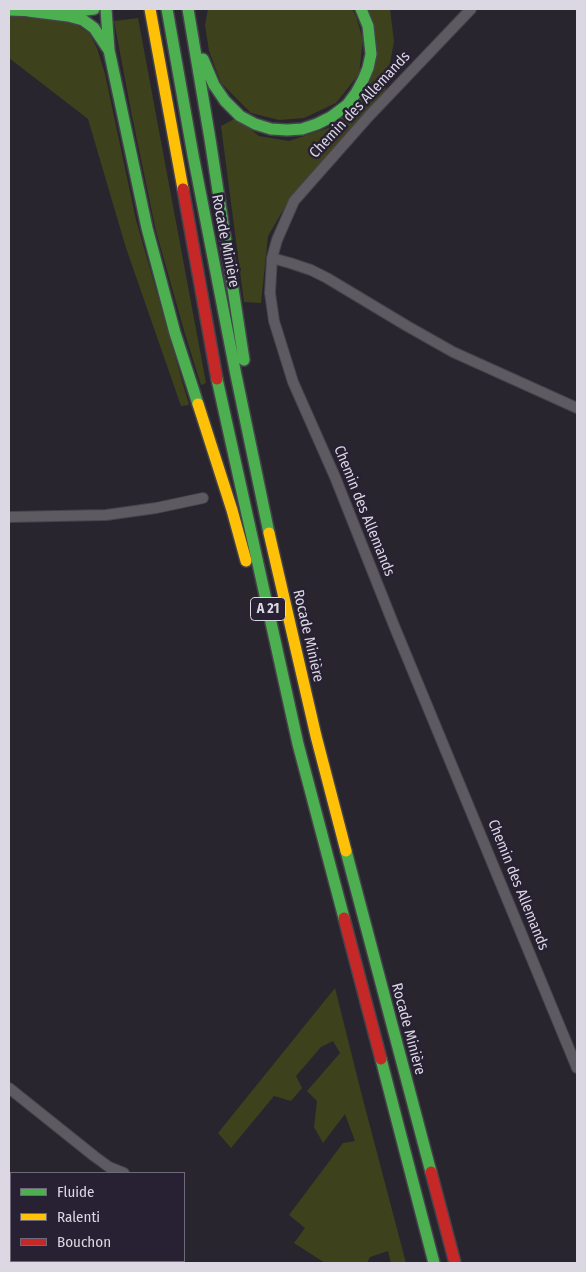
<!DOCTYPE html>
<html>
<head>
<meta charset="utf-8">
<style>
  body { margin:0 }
  #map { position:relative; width:586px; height:1272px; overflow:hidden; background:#28252f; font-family:"Fira Sans Condensed",sans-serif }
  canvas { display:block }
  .frame { position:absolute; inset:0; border:10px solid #dbd7e3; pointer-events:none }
  .legend { position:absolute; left:10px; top:1172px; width:175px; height:90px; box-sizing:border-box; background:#272133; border:1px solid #6f6a79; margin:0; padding:6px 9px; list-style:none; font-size:15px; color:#dbd7e3 }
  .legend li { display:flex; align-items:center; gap:10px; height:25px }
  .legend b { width:25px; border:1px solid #6f6a79 }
</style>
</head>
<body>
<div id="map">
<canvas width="586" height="1272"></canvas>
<div class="frame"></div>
<ul class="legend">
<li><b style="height:6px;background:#4caf50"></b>Fluide</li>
<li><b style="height:6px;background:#ffc107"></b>Ralenti</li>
<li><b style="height:6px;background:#c62828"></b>Bouchon</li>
</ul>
</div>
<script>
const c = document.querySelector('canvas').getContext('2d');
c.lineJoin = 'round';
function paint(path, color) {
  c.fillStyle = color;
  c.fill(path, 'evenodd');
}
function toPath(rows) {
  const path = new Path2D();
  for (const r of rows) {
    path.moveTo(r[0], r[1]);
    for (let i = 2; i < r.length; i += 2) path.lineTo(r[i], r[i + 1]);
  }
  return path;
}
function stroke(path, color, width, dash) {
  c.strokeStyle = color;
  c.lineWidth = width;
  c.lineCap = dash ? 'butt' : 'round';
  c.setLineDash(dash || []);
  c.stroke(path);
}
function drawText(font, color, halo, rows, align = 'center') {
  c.font = font + ' "Fira Sans Condensed",sans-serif';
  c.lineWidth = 5;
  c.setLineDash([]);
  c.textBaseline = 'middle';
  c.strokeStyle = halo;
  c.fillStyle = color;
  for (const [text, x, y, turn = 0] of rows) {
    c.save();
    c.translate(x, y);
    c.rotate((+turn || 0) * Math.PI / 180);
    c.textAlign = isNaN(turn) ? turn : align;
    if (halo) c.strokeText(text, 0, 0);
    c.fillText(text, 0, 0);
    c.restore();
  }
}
const green = toPath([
  [208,9,352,9,356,16,363,40,359,74,336,103,304,118,279,120,251,113,221,83,209,51,205,25],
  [368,9,390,9,394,41,385,93,289,200,268,236,261,303,244,302,221,126,236,118,259,136,289,141,331,127,367,91,377,57],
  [9,16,71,21,89,33,97,48,105,74,136,220,189,405,181,406,126,248,88,119,9,58],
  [138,18,206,383,201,385,185,334,156,231,132,116,114,21],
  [335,988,361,1092,406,1263,391,1263,388,1251,370,1257,367,1263,325,1263,294,1243,305,1228,289,1215,343,1143,355,1141,345,1114,323,1143,314,1127,317,1101,307,1091,340,1053,333,1041,321,1047,296,1076,302,1088,291,1101,274,1096,231,1148,218,1133]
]);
const street = toPath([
  [471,9,369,116,294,201,277,240,272,258,270,293,274,321,293,382,335,477,395,628,577,1068],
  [272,258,290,263,311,270,327,278,407,326,453,352,577,408],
  [9,517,106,515,156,508,203,498],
  [9,1088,94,1156,109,1167,124,1173],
  [157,1263,158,1261]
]);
const fast = toPath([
  [106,9,109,50,147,228,175,333,198,404],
  [167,9,193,155,236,375,269,533],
  [188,9,210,139,244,360],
  [9,10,38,11],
  [28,11,68,16,83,20,94,28,108,49],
  [62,11,78,11,94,9],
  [203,59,214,85,225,101,240,116,255,124,271,129,287,130,302,129,317,124,331,117,347,105,356,93,363,80,368,68,371,54,368,26,361,9],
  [217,379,298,744,344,918],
  [346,851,431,1172],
  [381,1059,434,1263]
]);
const slow = toPath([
  [150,9,183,189],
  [198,404,232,510,246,561],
  [269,533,316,736,346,851],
  [15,1261,19,1263]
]);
const jam = toPath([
  [183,189,217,379],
  [344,918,381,1059],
  [431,1172,455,1263]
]);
const shields = [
  [268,609,35]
];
const shieldNames = [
  ["A 21",268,609]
];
const streetNames = [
  ["Chemin des Allemands",360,105,-47],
  ["Rocade Minière",225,241,79],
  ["Chemin des Allemands",364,511,68],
  ["Rocade Minière",308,636,77],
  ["Chemin des Allemands",518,885,68],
  ["Rocade Minière",408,1029,75]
];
paint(green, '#3d421c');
stroke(street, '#45424b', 12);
stroke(fast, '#45424b', 14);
stroke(slow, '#45424b', 14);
stroke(jam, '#45424b', 14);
stroke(street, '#5d5a62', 10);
stroke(fast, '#4caf50', 11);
stroke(slow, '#ffc107', 11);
stroke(jam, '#c62828', 11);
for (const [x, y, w] of shields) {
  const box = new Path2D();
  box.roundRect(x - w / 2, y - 11.5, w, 23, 4);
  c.fillStyle = '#272133';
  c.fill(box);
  stroke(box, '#dbd7e3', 1);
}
drawText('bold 14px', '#dbd7e3', null, shieldNames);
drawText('15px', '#dbd7e3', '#272133', streetNames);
</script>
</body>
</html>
